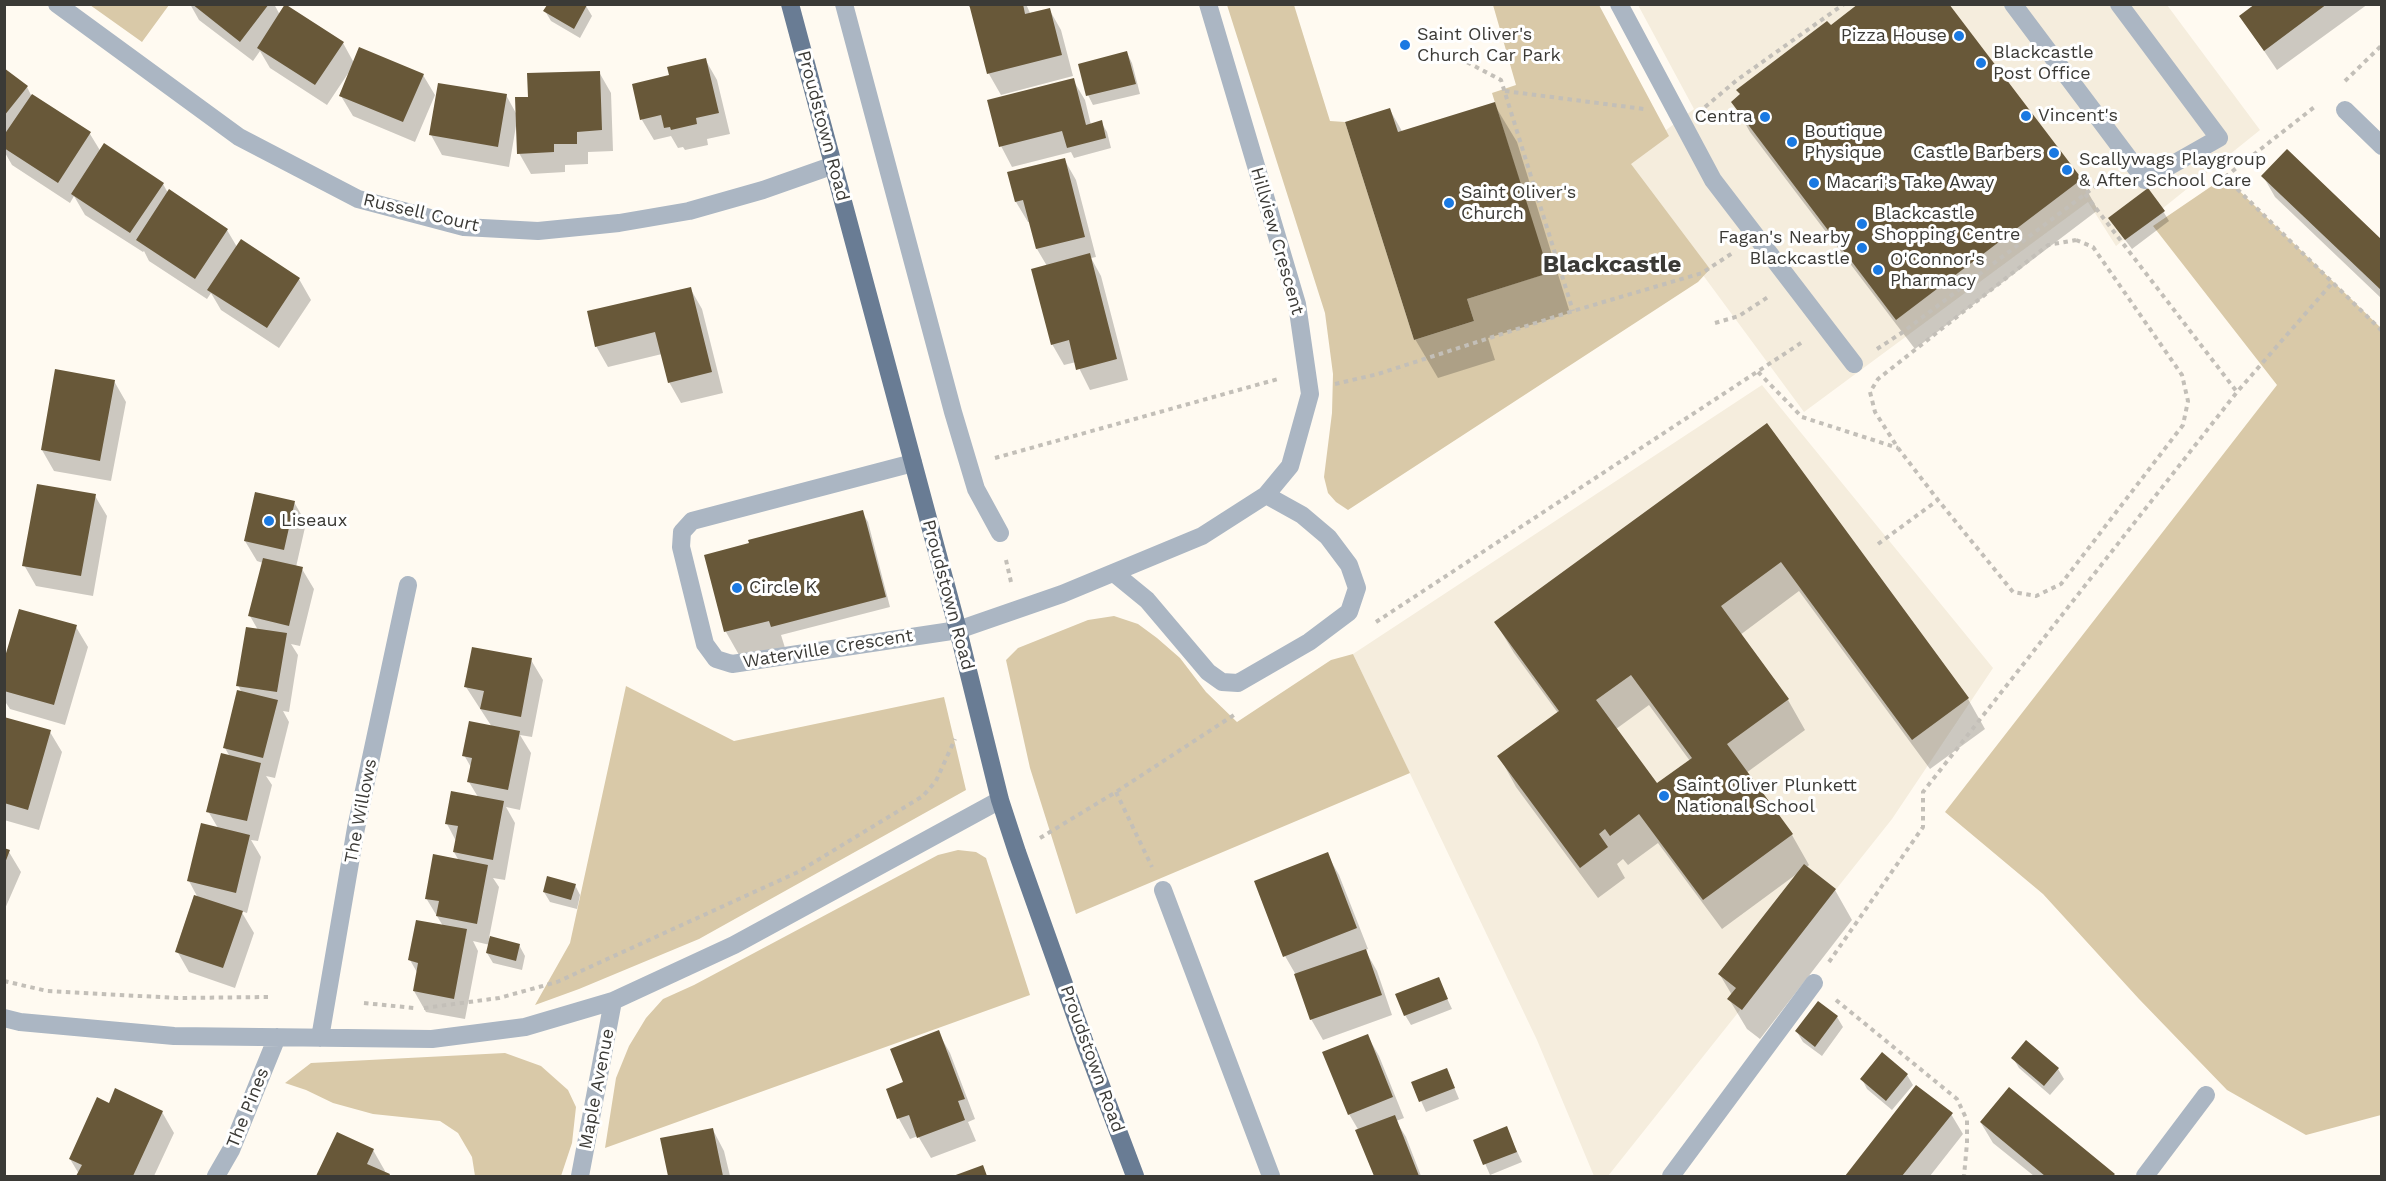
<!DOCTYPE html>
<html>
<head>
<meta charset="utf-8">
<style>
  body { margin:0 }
  #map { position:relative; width:2386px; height:1181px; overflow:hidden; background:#fffaf1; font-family:"Work Sans",sans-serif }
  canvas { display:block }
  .frame { position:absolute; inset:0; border:6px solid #3b3a36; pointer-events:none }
</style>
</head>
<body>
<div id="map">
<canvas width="2386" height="1181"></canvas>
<div class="frame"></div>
</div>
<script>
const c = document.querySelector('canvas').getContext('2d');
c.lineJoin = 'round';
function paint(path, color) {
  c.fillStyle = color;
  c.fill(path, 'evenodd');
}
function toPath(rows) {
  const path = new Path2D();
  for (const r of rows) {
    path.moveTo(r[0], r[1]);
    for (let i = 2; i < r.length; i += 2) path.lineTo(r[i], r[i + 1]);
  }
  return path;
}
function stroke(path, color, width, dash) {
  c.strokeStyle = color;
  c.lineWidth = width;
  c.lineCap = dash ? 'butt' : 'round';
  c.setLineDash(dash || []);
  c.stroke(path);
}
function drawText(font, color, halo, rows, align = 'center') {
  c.font = font + ' "Work Sans",sans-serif';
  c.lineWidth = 6;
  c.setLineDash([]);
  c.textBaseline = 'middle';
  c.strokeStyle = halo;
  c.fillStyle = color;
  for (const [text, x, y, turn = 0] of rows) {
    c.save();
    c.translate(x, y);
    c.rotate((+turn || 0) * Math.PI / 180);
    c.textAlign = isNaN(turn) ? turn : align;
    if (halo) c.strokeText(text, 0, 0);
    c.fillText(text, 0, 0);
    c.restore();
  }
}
const built = toPath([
  [1638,5,2167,5,2260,130,2116,246,2088,202,1804,412,1621,164,1694,109],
  [1762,385,1993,668,1892,819,1608,1176,1594,1176,1537,1040,1353,654]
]);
const green = toPath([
  [90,5,169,4,169,5,142,42],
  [1227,5,1294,5,1330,121,1345,122,1414,340,1474,321,1467,299,1548,273,1492,93,1516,85,1493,5,1599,5,1669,136,1631,164,1710,269,1698,282,1348,510,1336,502,1328,493,1324,477,1332,413,1333,374,1325,313],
  [2225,177,2381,328,2381,1115,2306,1135,2227,1090,2139,999,2043,894,1945,812,2277,385,2153,226],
  [1114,616,1138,624,1157,638,1180,658,1206,692,1237,722,1331,660,1353,654,1410,773,1076,914,1030,768,1006,660,1018,648,1088,620],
  [626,686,734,741,944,697,966,790,699,939,579,989,535,1005,570,943],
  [958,850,976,852,986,858,1030,995,605,1148,616,1078,629,1046,646,1018,663,999,694,985,938,855],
  [505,1053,541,1066,568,1090,576,1107,572,1143,561,1176,475,1176,472,1157,458,1133,440,1121,373,1114,333,1103,306,1090,285,1083,311,1063]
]);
const shadow = toPath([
  [190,4,274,4,280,15,343,43,354,63,423,75,435,95,415,142,353,116,341,96,349,72,327,105,270,68,260,51,253,61,199,20],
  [548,4,586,6,592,16,580,38,551,21,545,11],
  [967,4,1026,4,1030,13,1049,9,1061,30,1073,76,1001,95,989,74,973,11],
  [2258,4,2368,4,2277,70,2241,17],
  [1127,53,1132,63,1140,94,1093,105,1088,95],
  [705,59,717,80,730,134,707,139,708,145,685,150,683,147,678,148,671,136,654,140,642,120,671,76],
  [4,70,27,87,31,95,90,134,101,152,163,184,168,193,227,230,237,247,299,279,311,300,279,348,221,310,211,293,207,299,149,261,144,251,143,252,85,215,74,196,70,203,12,165,4,151],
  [599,72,611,93,613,151,588,152,588,164,565,165,565,172,531,174,519,153,516,126,509,167,442,155,431,135,506,95,517,115,530,98],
  [1073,80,1085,100,1091,125,1101,122,1107,132,1111,148,1074,158,1071,152,1012,167,1001,146],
  [1733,102,2081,180,2098,210,1915,349,1750,132],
  [1494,104,1517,142,1570,313,1488,338,1495,360,1438,378,1415,339,1390,110,1403,133],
  [1064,159,1076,180,1096,257,1091,258,1101,276,1128,380,1090,390,1076,362,1064,365,1052,344,1047,266,1037,249,1030,222,1028,222,1016,202,1009,173],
  [2263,176,2382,242,2382,299,2275,197],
  [2163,211,2169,221,2132,249,2116,228],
  [690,288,702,309,723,393,681,403,669,382,662,354,608,367,596,346],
  [114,381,126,402,111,481,54,471,42,450],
  [1766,425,1968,699,1985,729,1930,769,1799,591,1740,635,1788,700,1805,730,1746,773,1792,835,1809,865,1806,868,1835,890,1852,920,1760,1039,1747,1029,1729,999,1732,995,1720,975,1798,873,1722,929,1658,843,1628,865,1623,859,1617,864,1625,878,1598,898,1516,787,1499,756,1558,713,1514,653,1496,623],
  [1649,705,1690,761,1657,785,1616,729],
  [95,496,107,516,93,596,36,586,24,565],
  [294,502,306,523,296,567,302,569,314,589,300,646,291,644,298,655,289,712,283,711,289,722,275,778,266,776,272,785,258,841,251,840,261,857,247,913,241,911,254,933,235,988,189,972,177,951,198,898,189,881,218,828,208,811,230,757,225,748,242,693,238,685,258,630,250,616,263,563,257,561,245,541],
  [862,512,868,522,890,607,781,635,786,651,743,662,726,632,706,556],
  [76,627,88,647,65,725,10,709,4,700,4,665],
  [531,660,543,680,532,737,520,735,531,753,520,810,506,807,515,823,505,880,493,878,499,887,489,938,519,945,525,956,522,970,493,963,487,953,490,945,473,941,478,951,465,1019,426,1012,414,991,418,974,410,960,443,926,426,898,459,861,454,852,456,841,447,824,478,797,469,782,472,769,464,755,492,727,466,687],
  [4,719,50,732,62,752,39,830,4,820],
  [4,850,9,852,21,872,4,911],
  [1327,854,1339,875,1368,949,1365,950,1377,971,1392,1015,1323,1040,1311,1019,1296,975,1285,956],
  [575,885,580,895,577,909,550,902,544,892],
  [1438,979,1452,1009,1411,1025,1405,1015],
  [1837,1017,1843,1027,1822,1056,1803,1042,1797,1032],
  [938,1032,950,1053,975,1119,968,1122,976,1141,931,1158,918,1136,910,1139,899,1119,888,1090,905,1083],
  [1367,1035,1379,1056,1404,1118,1396,1121,1406,1137,1421,1176,1376,1176,1359,1131,1349,1114],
  [1882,1054,1907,1075,1913,1085,1892,1110,1867,1089,1862,1079],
  [2013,1058,2058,1069,2064,1079,2050,1095,2019,1068],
  [1447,1070,1459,1099,1426,1112,1413,1083],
  [1917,1087,1951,1114,1963,1134,1930,1176,1846,1176],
  [109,1104,162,1112,174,1133,154,1176,78,1176,79,1174,70,1159],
  [1981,1123,2114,1175,2115,1176,2034,1176,1993,1143],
  [1506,1128,1522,1162,1490,1175,1475,1140],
  [713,1130,724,1151,730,1176,670,1176,662,1139],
  [338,1134,373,1150,385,1171,384,1173,389,1176,317,1176]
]);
const building = toPath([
  [192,4,269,4,240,42],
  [285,4,344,42,315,85,257,48],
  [969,4,1023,4,1025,14,1050,8,1062,55,987,74],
  [1858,4,1949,4,2082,179,1896,320,1731,102,1740,94,1736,90,1827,21,1831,25],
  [2255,4,2327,4,2264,51,2239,16],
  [547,5,587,5,574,29,543,11],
  [359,47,424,74,403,122,339,96],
  [1127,51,1136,84,1086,96,1078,64],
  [706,58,719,113,696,118,697,124,671,130,670,127,664,128,661,115,640,120,632,84,669,75,667,67],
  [4,68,28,86,4,116],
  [600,71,602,130,577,132,577,144,554,144,554,152,517,154,515,97,528,97,527,73],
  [1074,78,1086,125,1102,120,1106,138,1067,148,1062,131,999,147,987,100],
  [438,83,507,94,498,147,429,135],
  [32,94,91,132,58,183,4,148,4,135],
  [1495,102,1549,273,1467,299,1474,321,1414,340,1345,122,1390,108,1398,132],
  [104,143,164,183,130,233,71,194],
  [2287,149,2382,240,2382,291,2261,176],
  [1065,158,1085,237,1036,249,1023,200,1015,202,1007,172],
  [2148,188,2165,211,2125,240,2108,218],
  [169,189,228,229,195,279,136,240],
  [241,239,300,278,267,328,207,290],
  [1090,253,1117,359,1076,370,1069,340,1051,345,1031,269],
  [691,287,712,372,668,383,655,332,595,347,587,311],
  [55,369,115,380,100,461,41,450],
  [1767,423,1969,698,1912,740,1781,562,1721,606,1789,699,1727,744,1793,834,1703,900,1639,814,1610,836,1605,829,1599,834,1608,847,1580,868,1497,756,1559,711,1494,622],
  [1631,675,1692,758,1657,783,1596,700],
  [37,484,96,494,81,576,22,566],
  [255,492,295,501,284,550,244,541],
  [863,510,886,597,771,627,769,621,724,632,704,555,749,543,748,540],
  [263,558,303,567,289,626,248,616],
  [19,609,77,625,54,705,4,691,4,660],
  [246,627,287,633,277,692,236,686],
  [472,647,532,658,521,717,480,709,484,691,464,687],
  [237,690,278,700,263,758,223,748],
  [4,717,51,730,28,810,4,803],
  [469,721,520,731,508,790,467,782,472,758,462,756],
  [221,753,261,763,247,821,206,812],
  [451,791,504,801,493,860,453,852,458,826,445,824],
  [201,823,250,835,236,893,187,881],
  [4,848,10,850,5,863,4,863],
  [1328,852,1357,928,1283,957,1254,881],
  [433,854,488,865,477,924,436,916,439,901,425,899],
  [1804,864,1836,889,1742,1010,1727,999,1736,988,1718,974],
  [547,876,576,884,571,900,543,892],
  [194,895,243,911,223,968,175,952],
  [416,920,467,929,454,999,413,991,418,963,408,960],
  [490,936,520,944,516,961,486,953],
  [1366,949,1382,995,1310,1020,1294,974],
  [1439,977,1448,999,1404,1016,1395,994],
  [1818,1001,1838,1016,1815,1047,1795,1031],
  [939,1030,965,1099,958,1101,965,1120,917,1138,909,1115,897,1119,886,1089,903,1082,890,1049],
  [1368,1034,1393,1097,1348,1115,1322,1052],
  [2026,1040,2059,1068,2044,1086,2011,1058],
  [1882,1052,1908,1074,1886,1101,1860,1079],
  [1447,1068,1455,1088,1419,1102,1411,1082],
  [1916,1085,1953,1113,1902,1176,1845,1176],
  [2009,1087,2115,1174,2113,1176,2045,1176,1980,1122],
  [115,1088,163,1111,133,1176,76,1176,82,1165,69,1159,97,1097,109,1103],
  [1395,1115,1419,1176,1374,1176,1355,1130],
  [1507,1126,1517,1152,1483,1165,1473,1140],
  [713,1128,723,1176,668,1176,660,1138],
  [337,1132,374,1149,367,1164,390,1174,389,1176,316,1176],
  [983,1165,987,1176,953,1176]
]);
const path = toPath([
  [1459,58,1501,80,1573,311],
  [2345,81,2382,45],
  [1505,91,1644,109],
  [1705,107,1737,80,1844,4],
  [2217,171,2225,177,2382,331],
  [2225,177,2317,105],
  [2085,194,2237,392],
  [2076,240,2093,247,2182,375,2188,401,2183,425,2061,584,2036,596,2013,592,1938,500,1898,448,1875,412,1870,392,1878,379,2048,245,2076,240],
  [1715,323,1739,316,1768,297],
  [1877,349,1903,332,2109,176],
  [1758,372,1802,417,1898,448],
  [1335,384,1378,374,1573,311,1702,273,1734,252],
  [995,458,1278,379],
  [1878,544,1938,500],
  [1006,560,1011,582],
  [1376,622,1804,341],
  [1116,792,1152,867],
  [1040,838,1116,792,1237,713],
  [1829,962,1923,827,1923,792,2237,392,2333,282],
  [4,981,47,991,177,998,268,997],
  [1836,1000,1957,1099,1967,1120,1967,1143,1964,1176],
  [364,1003,414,1008],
  [424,1008,499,998,557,982,798,872,923,796,936,781,955,739]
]);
const minor = toPath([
  [57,4,239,137,358,199,464,227,538,231,619,223,689,211,763,190,834,165],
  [844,4,953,412,976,489,1000,533],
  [1619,4,1713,180,1854,364],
  [2013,4,2145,180,2219,138,2119,4],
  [2345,110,2382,146],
  [913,463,692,521,682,532,681,547,705,644,716,659,732,664,958,630,1062,594,1202,536,1266,495,1290,466,1310,394,1297,304,1208,4],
  [1114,573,1147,600,1208,672,1222,682,1238,683,1309,642,1349,612,1357,588,1349,565,1328,537,1302,515,1266,495],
  [1163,890,1271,1176],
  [4,1018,20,1022,174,1036,432,1039,525,1027,613,1001,734,945,1000,800],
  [320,1038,356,828,408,585],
  [216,1176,231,1150,277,1037],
  [580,1176,613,1001],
  [1671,1176,1814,983],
  [2145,1176,2206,1095]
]);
const major = toPath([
  [790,4,958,630,1000,800,1017,852,1086,1046,1135,1176]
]);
const markers = [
  [1959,36,6,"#1a79e2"],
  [1405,45,6,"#1a79e2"],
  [1981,63,6,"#1a79e2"],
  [2026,116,6,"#1a79e2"],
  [1765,117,6,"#1a79e2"],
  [1792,142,6,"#1a79e2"],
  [2054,153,6,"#1a79e2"],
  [2067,170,6,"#1a79e2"],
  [1814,183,6,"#1a79e2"],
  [1449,203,6,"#1a79e2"],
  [1862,224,6,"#1a79e2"],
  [1862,248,6,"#1a79e2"],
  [1878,270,6,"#1a79e2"],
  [269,521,6,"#1a79e2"],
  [737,588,6,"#1a79e2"],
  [1664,796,6,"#1a79e2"]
];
const poiNames = [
  ["Saint Oliver's",1417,35],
  ["Church Car Park",1417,56],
  ["Pizza House",1947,36,"right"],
  ["Blackcastle",1993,53],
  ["Post Office",1993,74],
  ["Vincent's",2038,116],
  ["Centra",1753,117,"right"],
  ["Boutique",1804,132],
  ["Physique",1804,153],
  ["Castle Barbers",2042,153,"right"],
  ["Scallywags Playgroup",2079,160],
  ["& After School Care",2079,181],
  ["Macari's Take Away",1826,183],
  ["Saint Oliver's",1461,193],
  ["Church",1461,214],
  ["Blackcastle",1874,214],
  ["Shopping Centre",1874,235],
  ["Fagan's Nearby",1850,238,"right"],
  ["Blackcastle",1850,259,"right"],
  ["O'Connor's",1890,260],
  ["Pharmacy",1890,281],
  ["Liseaux",281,521],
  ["Circle K",749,588],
  ["Saint Oliver Plunkett",1676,786],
  ["National School",1676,807]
];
const streetNames = [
  ["Proudstown Road",823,126,75],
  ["Russell Court",421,213,13],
  ["Hillview Crescent",1277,241,74],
  ["Proudstown Road",948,595,75],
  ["Waterville Crescent",828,649,-9],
  ["The Willows",361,811,-79],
  ["Proudstown Road",1092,1059,70],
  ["Maple Avenue",597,1089,-79],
  ["The Pines",248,1108,-68]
];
const districtNames = [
  ["Blackcastle",1612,265]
];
paint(built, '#f5eddd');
paint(green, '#d9c9a8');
paint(shadow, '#0003');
paint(building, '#685839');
stroke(path, '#c3bfb8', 4, [4.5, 4.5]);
stroke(minor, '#abb6c3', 18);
stroke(major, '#697c94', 18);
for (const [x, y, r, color] of markers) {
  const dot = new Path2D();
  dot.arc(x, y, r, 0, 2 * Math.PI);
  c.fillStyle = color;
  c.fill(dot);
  stroke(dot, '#fff', 2);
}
drawText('18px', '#3b3a36', '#fff', poiNames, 'left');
drawText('18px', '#3b3a36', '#fff', streetNames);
drawText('bold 24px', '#3b3a36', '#fff', districtNames);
</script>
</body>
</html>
